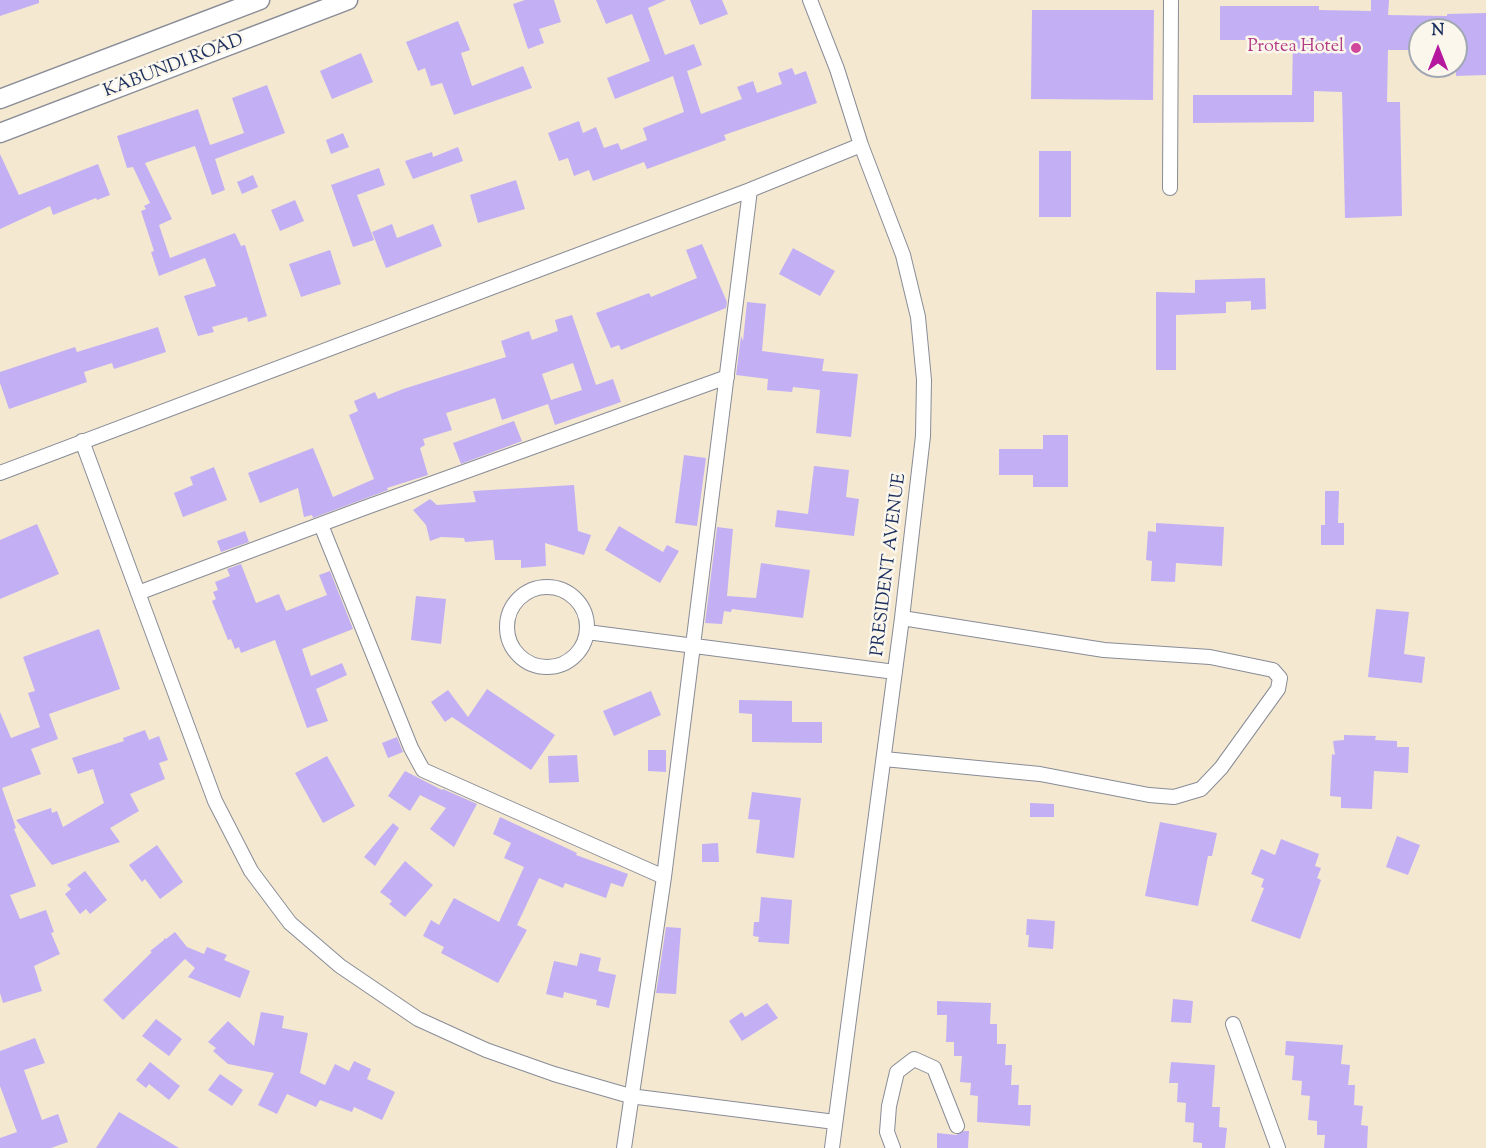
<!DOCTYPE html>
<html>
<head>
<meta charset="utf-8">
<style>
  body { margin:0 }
  #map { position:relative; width:1486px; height:1148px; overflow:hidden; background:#f4e8d0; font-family:"Sorts Mill Goudy",serif }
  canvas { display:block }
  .north { position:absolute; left:1408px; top:18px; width:60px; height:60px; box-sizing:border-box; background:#fbf7ec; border:2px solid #a1a7b3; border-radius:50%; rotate:0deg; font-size:16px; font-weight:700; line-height:24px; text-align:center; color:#1b2f5e }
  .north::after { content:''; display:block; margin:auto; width:21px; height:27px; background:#b5179e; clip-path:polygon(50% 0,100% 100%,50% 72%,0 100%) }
</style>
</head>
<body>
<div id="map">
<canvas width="1486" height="1148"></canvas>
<div class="north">N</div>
</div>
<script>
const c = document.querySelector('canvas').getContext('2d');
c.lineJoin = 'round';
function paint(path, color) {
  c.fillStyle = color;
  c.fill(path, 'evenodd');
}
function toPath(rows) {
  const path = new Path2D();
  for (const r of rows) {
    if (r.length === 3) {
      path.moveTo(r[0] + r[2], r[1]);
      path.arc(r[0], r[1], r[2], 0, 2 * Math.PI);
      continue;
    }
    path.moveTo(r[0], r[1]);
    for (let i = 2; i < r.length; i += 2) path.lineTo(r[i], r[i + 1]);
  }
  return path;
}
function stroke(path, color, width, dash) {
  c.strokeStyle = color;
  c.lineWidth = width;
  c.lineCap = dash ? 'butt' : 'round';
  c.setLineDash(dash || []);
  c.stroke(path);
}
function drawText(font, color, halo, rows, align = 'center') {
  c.font = font + ' "Sorts Mill Goudy",serif';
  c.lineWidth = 5;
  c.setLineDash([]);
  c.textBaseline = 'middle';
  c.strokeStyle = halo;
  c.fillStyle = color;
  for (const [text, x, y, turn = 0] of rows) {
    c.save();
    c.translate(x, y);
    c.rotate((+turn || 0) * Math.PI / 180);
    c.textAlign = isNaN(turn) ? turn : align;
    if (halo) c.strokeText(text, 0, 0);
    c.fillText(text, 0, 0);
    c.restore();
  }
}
const building = toPath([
  [0,0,39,0,39,3,0,16],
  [525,0,554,0,561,22,539,29,544,43,528,49,513,4],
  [596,0,666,0,648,8,665,55,694,44,702,65,687,71,701,114,742,99,737,87,753,81,757,93,782,84,778,73,792,68,795,75,806,71,817,103,724,135,726,140,647,169,644,162,593,181,589,170,574,176,568,158,559,161,548,133,579,121,583,133,596,127,604,148,618,143,621,150,647,140,643,128,684,112,673,76,615,99,607,78,650,61,632,14,606,24],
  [690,0,722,0,728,14,700,25],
  [1371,0,1389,0,1388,15,1447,16,1447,14,1486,13,1486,75,1456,76,1456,30,1420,30,1420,50,1388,50,1387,102,1400,102,1402,216,1345,218,1342,92,1314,91,1314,122,1193,123,1193,95,1292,95,1293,40,1220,40,1220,6,1319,6,1319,10,1371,11],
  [1032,10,1154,10,1153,100,1031,99],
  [458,21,470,50,461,53,472,86,523,66,532,88,454,115,442,83,431,86,425,68,418,71,406,42],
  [361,53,373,82,332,99,320,71],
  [267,85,285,133,215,159,225,190,212,195,195,146,145,163,172,219,159,225,170,258,235,233,241,246,245,245,267,316,248,322,247,317,212,327,214,332,198,336,184,296,216,286,205,258,159,276,151,252,154,251,141,211,146,209,144,206,150,203,133,167,127,168,117,136,198,109,210,145,244,133,232,98],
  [343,133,349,147,331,154,326,140],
  [458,147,463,161,413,179,405,161,432,152,433,157],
  [1039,151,1071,151,1071,217,1039,217],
  [0,154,19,195,98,164,110,195,97,200,96,198,53,215,50,206,0,229],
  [379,168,385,185,357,195,374,240,353,247,331,185],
  [253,175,258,187,242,194,237,182],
  [516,180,525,209,478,223,470,195],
  [295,200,304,221,280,231,271,210],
  [392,224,397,238,433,224,442,246,386,268,372,232],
  [702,244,727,302,726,308,621,350,619,345,611,348,596,313,649,293,651,297,697,278,686,250],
  [793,248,835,271,820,296,779,274],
  [330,250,341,284,301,297,289,264],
  [1265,278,1266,309,1251,310,1251,301,1226,302,1226,313,1176,315,1176,370,1156,370,1156,292,1195,293,1195,280],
  [747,302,766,304,762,351,824,359,822,371,858,374,851,437,816,433,820,390,793,387,792,392,767,390,768,379,736,375,741,336,743,341],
  [572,315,596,385,613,379,621,402,555,425,548,404,502,420,495,398,446,413,452,430,423,439,425,445,420,448,428,475,387,488,388,490,313,518,312,515,304,517,298,488,260,503,248,473,313,448,333,497,374,479,349,415,358,411,354,401,375,392,378,399,403,389,506,357,501,341,529,331,532,340,558,331,555,320],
  [573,363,582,390,551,400,542,374],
  [158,327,166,352,114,369,112,363,84,372,87,382,9,409,0,383,0,372,75,347,77,352],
  [514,421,522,441,461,464,453,443],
  [1043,435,1068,435,1068,487,1033,487,1033,475,999,475,999,449,1043,449],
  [684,455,706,458,697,526,675,523],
  [814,466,849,470,846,497,859,499,854,536,775,527,777,510,808,514],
  [214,467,227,500,183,517,174,493,193,485,190,477],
  [574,485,578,531,591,535,584,555,545,543,546,566,521,568,521,560,495,560,493,540,465,542,464,538,441,537,430,541,426,525,413,510,430,499,437,505,476,502,473,491],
  [1325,491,1339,491,1338,523,1344,523,1344,545,1321,545,1321,525,1325,525],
  [1156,523,1224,527,1222,566,1176,563,1175,582,1151,581,1152,561,1146,560,1148,531,1156,532],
  [37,524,59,574,0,599,0,540],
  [619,526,663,552,667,545,679,551,660,583,605,550],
  [717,527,733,529,727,596,756,598,761,563,810,570,803,618,732,609,731,612,724,611,722,624,705,623],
  [245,531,249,542,221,552,217,541],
  [241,564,256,603,279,594,286,611,327,595,319,575,330,571,353,629,302,649,311,676,342,663,347,675,316,689,328,721,307,728,275,640,241,653,239,647,235,649,231,639,228,640,212,601,216,599,213,592,218,590,215,582,230,576,227,569],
  [416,596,446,599,441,644,411,640],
  [1376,609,1409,612,1404,654,1425,657,1422,683,1368,677],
  [99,629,120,689,49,714,58,739,31,749,41,774,2,788,16,828,14,829,36,886,10,895,20,919,46,910,54,932,51,933,60,954,34,966,42,991,3,1003,0,993,0,712,11,738,40,727,28,693,35,691,23,657],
  [487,689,555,735,531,770,452,717,445,722,431,702,448,690,468,717],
  [651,691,661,715,614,736,603,711],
  [739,700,792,701,792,722,822,722,822,743,752,742,752,714,739,713],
  [145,730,149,740,159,736,168,760,159,763,165,779,130,794,139,811,110,828,120,842,52,865,16,820,51,808,52,813,57,811,63,827,104,803,93,769,78,774,72,758,124,741,123,738],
  [1344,735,1376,736,1375,740,1397,741,1397,747,1409,747,1408,773,1374,771,1372,809,1341,808,1341,797,1330,796,1332,754,1335,755,1333,741,1344,740],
  [397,737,403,752,388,758,382,743],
  [648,750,666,750,666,772,648,771],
  [577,755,579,782,549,783,548,756],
  [327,756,355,806,323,823,295,773],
  [405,771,442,790,443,789,477,804,454,847,430,829,446,808,420,795,410,811,388,796],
  [752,792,801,798,794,858,756,853,760,820,748,819],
  [1030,803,1054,804,1054,817,1030,817],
  [500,817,577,853,576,855,628,874,623,887,611,883,606,898,565,883,563,888,539,878,517,925,527,930,498,983,441,953,444,947,423,936,431,920,439,925,454,898,499,922,524,867,504,858,511,843,493,834],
  [1160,822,1217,833,1212,856,1208,856,1198,906,1145,896],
  [393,823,399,828,375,866,364,857],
  [1397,836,1420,845,1408,875,1386,867],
  [1281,839,1319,854,1315,866,1321,868,1317,878,1321,880,1300,939,1251,921,1264,888,1261,887,1264,879,1251,874,1261,849,1275,855],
  [718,843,719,862,702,862,702,844],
  [157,845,183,882,160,899,145,879,142,882,129,865],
  [405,861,433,885,405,917,389,904,392,901,380,892],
  [85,871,107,900,90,914,86,909,80,914,65,894,71,889,67,885],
  [761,897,792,900,789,944,758,942,759,937,753,936,754,922,759,922],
  [1027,919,1055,921,1053,949,1028,947,1029,935,1026,935],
  [666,927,681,928,676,994,656,993],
  [175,932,187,947,204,954,207,947,227,955,224,960,250,971,240,998,188,977,195,968,185,959,123,1020,103,1000,152,952,150,951,164,940,164,938,166,939],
  [580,953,601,958,598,971,616,975,609,1008,596,1005,597,1000,564,992,563,998,546,994,554,961,577,966],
  [1173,999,1193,1001,1191,1023,1171,1022],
  [937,1001,991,1003,990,1024,997,1024,997,1044,1006,1044,1005,1065,1012,1065,1011,1085,1019,1085,1018,1105,1031,1105,1030,1126,977,1122,978,1096,970,1095,971,1083,960,1082,962,1056,954,1056,954,1042,946,1042,947,1015,937,1015],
  [767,1003,778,1018,742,1041,729,1021,742,1012,745,1017],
  [261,1012,284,1016,282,1028,308,1033,300,1073,325,1085,335,1064,349,1071,354,1061,371,1069,367,1079,395,1092,382,1120,354,1107,352,1112,320,1100,316,1107,287,1094,277,1114,258,1105,274,1073,228,1064,213,1051,216,1048,208,1042,228,1021,254,1046],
  [156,1019,182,1039,169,1056,142,1036],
  [35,1038,45,1063,24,1070,42,1120,58,1114,68,1142,51,1148,0,1148,0,1138,17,1132,0,1086,0,1051],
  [1286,1041,1343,1045,1341,1064,1350,1065,1348,1085,1355,1085,1354,1105,1363,1106,1361,1125,1368,1126,1367,1148,1324,1148,1325,1135,1317,1135,1317,1121,1308,1120,1310,1096,1301,1095,1302,1081,1292,1080,1294,1056,1285,1055],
  [150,1062,180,1086,169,1100,149,1084,146,1088,136,1080],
  [1171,1062,1215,1065,1212,1107,1220,1107,1219,1127,1227,1128,1225,1148,1202,1148,1202,1143,1193,1142,1194,1123,1185,1122,1186,1103,1177,1102,1178,1083,1169,1083],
  [220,1074,243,1090,232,1106,208,1090],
  [119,1112,146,1128,179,1148,96,1148],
  [964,1131,969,1131,968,1148,937,1148,937,1133,956,1135]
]);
const minor = toPath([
  [810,0,837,69,861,145,903,255,918,317,924,380,923,436,902,618,832,1148],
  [1170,188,1171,0],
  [82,441,215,801,251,871,290,923,340,966,418,1019,486,1050,554,1074,630,1096,835,1122],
  [0,473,750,190,861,145],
  [321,525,411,748,423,770,664,877],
  [547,627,40],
  [138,593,364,508,727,377],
  [587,632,895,672],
  [884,759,1040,774,1149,795,1174,797,1201,789,1221,768,1278,689,1280,678,1273,670,1210,657,1104,650,902,618],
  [1233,1024,1278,1148],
  [624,1148,664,877,750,190],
  [893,1148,887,1132,889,1106,897,1072,914,1059,934,1068,957,1126]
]);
const tertiary = toPath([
  [0,99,260,0],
  [0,133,348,0]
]);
const markers = [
  [1356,48,6,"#d1479c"]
];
const hotelNames = [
  ["Protea Hotel",1344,48]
];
const streetNames = [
  ["KABUNDI ROAD",174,67,-21],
  ["PRESIDENT AVENUE",890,565,-83]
];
paint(building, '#c3b0f4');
stroke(minor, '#888c97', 16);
stroke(tertiary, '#888c97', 21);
stroke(minor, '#fff', 14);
stroke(tertiary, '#fff', 18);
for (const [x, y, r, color] of markers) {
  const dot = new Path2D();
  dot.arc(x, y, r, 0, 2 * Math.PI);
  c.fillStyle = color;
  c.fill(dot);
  stroke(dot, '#fbf7ec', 2);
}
drawText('18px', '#b23c85', '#fbf7ec', hotelNames, 'right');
drawText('18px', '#1b2f5e', '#fbf7ec', streetNames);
</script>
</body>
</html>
